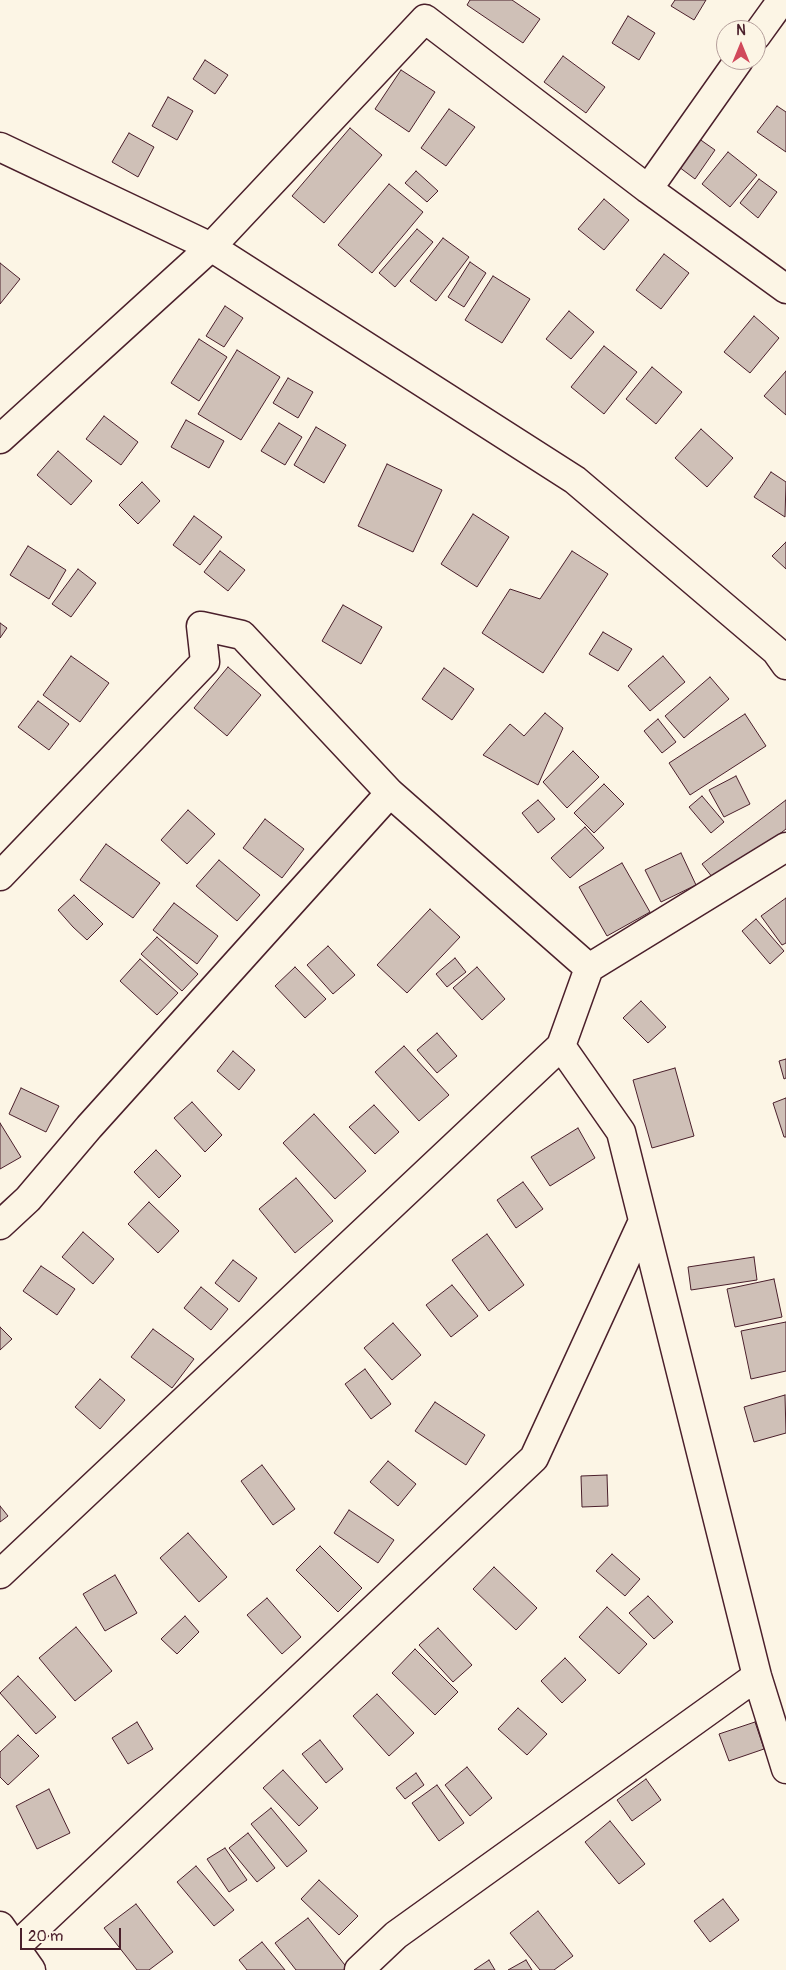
<!DOCTYPE html>
<html>
<head>
<meta charset="utf-8">
<style>
  body { margin:0 }
  #map { position:relative; width:786px; height:1970px; overflow:hidden; background:#fcf5e5; font-family:Pangolin,sans-serif }
  canvas { display:block }
  .north { position:absolute; left:716px; top:20px; width:50px; height:50px; box-sizing:border-box; background:#fcf5e5; border:1px solid #b59f9b; border-radius:50%; rotate:0deg; font-size:14px; font-weight:700; line-height:20px; text-align:center; color:#4a1f2b }
  .north::after { content:''; display:block; margin:auto; width:18px; height:22px; background:#d1495b; clip-path:polygon(50% 0,100% 100%,50% 72%,0 100%) }
  .scale { position:absolute; left:20px; top:1928px; width:101px; height:22px; box-sizing:border-box; border:2px solid #4a1f2b; border-top:0; padding-left:6px; font-size:15px; line-height:18px; white-space:nowrap; color:#4a1f2b; -webkit-text-stroke:4px #fcf5e5; paint-order:stroke }
</style>
</head>
<body>
<div id="map">
<canvas width="786" height="1970"></canvas>
<div class="north">N</div>
<div class="scale">20 m</div>
</div>
<script>
const c = document.querySelector('canvas').getContext('2d');
c.lineJoin = 'round';
function paint(path, color) {
  c.fillStyle = color;
  c.fill(path, 'evenodd');
}
function toPath(rows) {
  const path = new Path2D();
  for (const r of rows) {
    path.moveTo(r[0], r[1]);
    for (let i = 2; i < r.length; i += 2) path.lineTo(r[i], r[i + 1]);
  }
  return path;
}
function stroke(path, color, width, dash) {
  c.strokeStyle = color;
  c.lineWidth = width;
  c.lineCap = dash ? 'butt' : 'round';
  c.setLineDash(dash || []);
  c.stroke(path);
}
const building = toPath([
  [470,0,512,0,540,19,523,43,467,5,470,0],
  [675,0,706,0,694,20,671,6,675,0],
  [628,16,655,33,639,60,612,43,628,16],
  [563,56,605,87,586,113,544,82,563,56],
  [205,60,228,75,215,94,193,79,205,60],
  [401,70,435,92,409,132,375,109,401,70],
  [168,97,193,111,177,140,152,126,168,97],
  [777,106,786,112,786,152,757,132,777,106],
  [449,109,475,127,446,166,421,148,449,109],
  [350,128,382,155,324,223,292,196,350,128],
  [129,133,154,147,138,177,112,162,129,133],
  [695,136,715,150,695,179,675,164,695,136],
  [728,152,757,175,730,207,702,184,728,152],
  [416,171,438,191,427,202,405,183,416,171],
  [759,179,777,192,758,218,740,203,759,179],
  [389,184,423,212,372,273,338,245,389,184],
  [604,199,629,220,604,250,578,229,604,199],
  [417,229,433,242,395,287,379,273,417,229],
  [443,238,469,257,436,301,410,281,443,238],
  [664,254,689,273,661,309,636,290,664,254],
  [470,262,486,273,464,307,448,297,470,262],
  [0,263,20,279,0,304,0,263],
  [493,276,530,299,502,343,465,320,493,276],
  [225,306,243,318,224,347,206,336,225,306],
  [569,311,594,332,571,359,546,339,569,311],
  [754,316,779,338,750,373,724,352,754,316],
  [199,339,227,357,199,401,171,383,199,339],
  [604,346,637,372,604,414,571,387,604,346],
  [237,350,280,377,241,440,198,414,237,350],
  [652,367,682,392,656,424,626,399,652,367],
  [786,371,786,415,764,396,786,371],
  [288,378,313,392,298,418,273,403,288,378],
  [104,416,138,442,121,465,86,439,104,416],
  [186,420,224,441,209,468,171,447,186,420],
  [279,423,302,437,285,465,261,451,279,423],
  [316,427,346,445,324,483,294,465,316,427],
  [701,429,733,458,707,487,675,458,701,429],
  [58,451,92,481,71,505,37,475,58,451],
  [387,464,442,490,413,552,358,526,387,464],
  [771,472,786,482,785,517,754,497,771,472],
  [142,482,160,501,138,524,119,505,142,482],
  [473,514,509,537,477,587,441,564,473,514],
  [194,516,222,537,200,565,173,545,194,516],
  [786,542,786,569,772,556,786,542],
  [28,546,66,570,49,599,10,575,28,546],
  [220,551,245,570,228,591,204,572,220,551],
  [572,551,608,574,543,673,482,633,510,589,540,599,572,551],
  [78,569,96,583,71,617,52,604,78,569],
  [343,605,382,627,361,664,322,641,343,605],
  [0,623,7,628,0,638,0,623],
  [603,632,632,649,618,671,589,654,603,632],
  [71,656,109,683,80,722,43,695,71,656],
  [663,656,685,682,650,711,628,686,663,656],
  [228,667,261,695,227,736,194,708,228,667],
  [444,668,474,689,452,720,422,699,444,668],
  [710,677,729,699,684,738,665,716,710,677],
  [38,701,69,724,49,750,18,727,38,701],
  [545,713,563,728,538,785,483,755,510,724,524,736,545,713],
  [745,714,766,746,690,795,669,763,745,714],
  [658,719,676,742,662,753,644,731,658,719],
  [573,751,599,777,567,808,543,782,573,751],
  [736,776,750,804,724,817,709,790,736,776],
  [604,784,624,804,594,833,574,813,604,784],
  [702,796,724,822,711,833,689,807,702,796],
  [538,800,555,819,538,833,522,813,538,800],
  [786,800,786,829,716,882,702,864,786,800],
  [188,810,215,834,187,864,161,840,188,810],
  [265,819,304,849,282,878,243,848,265,819],
  [585,827,604,848,570,878,551,858,585,827],
  [106,844,160,883,133,918,80,880,106,844],
  [681,853,696,885,661,902,645,870,681,853],
  [219,860,260,895,237,921,196,886,219,860],
  [622,863,650,912,607,936,579,887,622,863],
  [74,895,103,924,87,940,73,927,58,910,74,895],
  [786,898,786,943,782,945,761,916,786,898],
  [174,903,218,936,197,964,153,930,174,903],
  [430,909,460,937,407,993,377,965,430,909],
  [756,919,784,951,770,964,742,931,756,919],
  [157,937,198,974,182,991,141,954,157,937],
  [328,946,355,975,333,994,307,965,328,946],
  [455,958,466,972,447,987,436,974,455,958],
  [140,959,178,993,157,1015,120,981,140,959],
  [295,967,326,999,305,1018,275,986,295,967],
  [477,967,505,999,482,1020,453,988,477,967],
  [641,1001,666,1027,648,1043,623,1018,641,1001],
  [437,1033,457,1056,437,1073,417,1050,437,1033],
  [404,1046,449,1095,419,1121,375,1072,404,1046],
  [233,1051,255,1070,239,1090,217,1071,233,1051],
  [786,1059,786,1078,784,1079,779,1061,786,1059],
  [675,1068,694,1136,652,1148,633,1080,675,1068],
  [21,1088,59,1106,46,1132,9,1114,21,1088],
  [786,1098,786,1137,784,1137,773,1103,786,1098],
  [192,1102,222,1135,205,1152,174,1118,192,1102],
  [374,1105,399,1132,375,1154,349,1127,374,1105],
  [314,1114,366,1171,335,1199,283,1143,314,1114],
  [0,1123,21,1157,0,1169,0,1123],
  [578,1128,595,1158,550,1186,531,1157,578,1128],
  [156,1150,181,1176,159,1198,134,1172,156,1150],
  [296,1178,333,1221,295,1253,259,1209,296,1178],
  [523,1182,543,1209,516,1228,497,1200,523,1182],
  [149,1202,179,1231,158,1253,128,1224,149,1202],
  [83,1232,114,1259,93,1284,62,1257,83,1232],
  [487,1234,524,1285,489,1311,452,1260,487,1234],
  [754,1257,757,1280,691,1290,688,1267,754,1257],
  [233,1260,257,1278,239,1302,215,1283,233,1260],
  [41,1266,75,1289,57,1315,23,1291,41,1266],
  [774,1279,782,1317,735,1327,727,1289,774,1279],
  [452,1285,478,1316,451,1337,426,1305,452,1285],
  [201,1287,228,1309,211,1330,184,1308,201,1287],
  [786,1322,786,1371,751,1379,741,1331,786,1322],
  [393,1323,421,1355,392,1380,364,1348,393,1323],
  [0,1327,12,1339,0,1350,0,1327],
  [153,1329,194,1359,172,1388,131,1357,153,1329],
  [365,1369,391,1404,371,1419,345,1384,365,1369],
  [100,1379,125,1400,100,1429,75,1407,100,1379],
  [785,1395,786,1433,754,1442,744,1407,785,1395],
  [435,1402,485,1435,466,1465,415,1431,435,1402],
  [388,1461,416,1484,398,1506,370,1482,388,1461],
  [262,1465,295,1509,273,1525,241,1481,262,1465],
  [607,1475,608,1506,582,1507,581,1476,607,1475],
  [0,1506,8,1516,0,1522,0,1506],
  [349,1510,394,1540,378,1563,334,1533,349,1510],
  [188,1533,227,1577,199,1602,160,1558,188,1533],
  [320,1546,362,1588,338,1612,296,1570,320,1546],
  [612,1554,640,1579,625,1596,596,1571,612,1554],
  [494,1567,537,1608,516,1630,473,1589,494,1567],
  [115,1575,137,1613,105,1631,83,1594,115,1575],
  [648,1596,673,1622,654,1639,629,1613,648,1596],
  [267,1598,301,1637,282,1654,247,1615,267,1598],
  [607,1607,647,1644,619,1674,579,1637,607,1607],
  [185,1616,199,1632,177,1654,161,1639,185,1616],
  [76,1627,112,1671,75,1701,39,1658,76,1627],
  [438,1628,472,1665,453,1682,419,1645,438,1628],
  [415,1649,458,1692,435,1715,392,1673,415,1649],
  [565,1658,586,1680,562,1703,541,1681,565,1658],
  [18,1676,56,1717,36,1734,0,1693,18,1676],
  [377,1694,414,1733,389,1756,353,1716,377,1694],
  [518,1708,547,1734,527,1755,498,1729,518,1708],
  [137,1722,153,1749,128,1764,112,1738,137,1722],
  [755,1722,764,1749,729,1761,719,1734,755,1722],
  [18,1735,39,1756,8,1785,0,1777,0,1752,18,1735],
  [320,1740,343,1769,326,1783,302,1754,320,1740],
  [467,1767,492,1798,470,1816,445,1785,467,1767],
  [283,1770,318,1808,299,1826,263,1788,283,1770],
  [416,1773,424,1785,405,1799,396,1788,416,1773],
  [646,1779,661,1800,632,1821,617,1800,646,1779],
  [437,1785,464,1823,439,1841,412,1803,437,1785],
  [49,1789,70,1833,37,1849,16,1806,49,1789],
  [271,1808,307,1851,287,1867,251,1824,271,1808],
  [610,1821,645,1864,619,1884,585,1842,610,1821],
  [248,1833,275,1868,257,1882,229,1848,248,1833],
  [225,1848,247,1880,229,1892,207,1859,225,1848],
  [196,1866,234,1910,214,1926,177,1882,196,1866],
  [319,1880,358,1916,339,1935,301,1899,319,1880],
  [723,1899,739,1920,710,1942,694,1921,723,1899],
  [136,1904,173,1952,149,1970,137,1970,104,1928,136,1904],
  [538,1911,573,1956,554,1970,540,1970,510,1933,538,1911],
  [308,1918,348,1969,347,1970,296,1970,275,1943,308,1918],
  [262,1942,285,1970,247,1970,239,1960,262,1942],
  [489,1960,495,1970,474,1970,489,1960],
  [526,1960,532,1970,508,1970,526,1960]
]);
const minor = toPath([
  [756,36,782,0],
  [0,147,211,247,575,480,776,651,786,665],
  [648,189,739,60],
  [211,247,425,19,648,189,786,289],
  [0,876,205,662,201,626,242,635,390,793,589,968],
  [561,1046,621,1132,757,1676,786,1769],
  [0,1225,28,1199,89,1127,390,793],
  [0,1574,561,1046,589,968,786,847],
  [0,1926,31,1970],
  [0,1966,25,1938,534,1458,643,1221],
  [359,1970,396,1935,757,1676]
]);
const tertiary = toPath([
  [0,439,211,247]
]);
paint(building, '#cfc0b7');
stroke(building, '#4a1f2b', 1);
stroke(minor, '#4a1f2b', 31);
stroke(tertiary, '#4a1f2b', 31);
stroke(minor, '#fcf5e5', 28);
stroke(tertiary, '#fcf5e5', 28);
</script>
</body>
</html>
